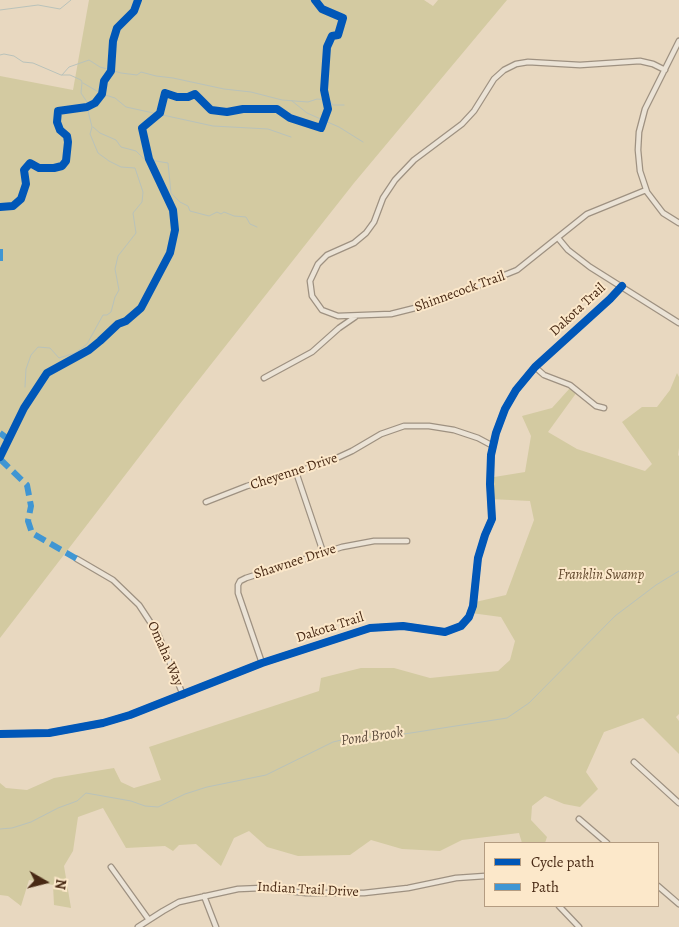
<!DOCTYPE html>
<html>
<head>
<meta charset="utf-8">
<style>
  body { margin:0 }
  #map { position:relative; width:679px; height:927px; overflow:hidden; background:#e8d8c0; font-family:Alegreya,serif }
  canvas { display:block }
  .legend { position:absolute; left:484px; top:842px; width:175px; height:65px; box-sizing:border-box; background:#fce8ca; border:1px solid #b49c81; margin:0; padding:6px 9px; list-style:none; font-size:15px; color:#482914 }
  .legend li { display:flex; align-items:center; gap:10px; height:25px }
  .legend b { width:25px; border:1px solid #b49c81 }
  .north { position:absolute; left:20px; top:857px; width:50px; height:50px; -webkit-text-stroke:4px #fce8ca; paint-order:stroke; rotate:98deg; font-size:14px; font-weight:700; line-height:20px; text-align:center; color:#482914 }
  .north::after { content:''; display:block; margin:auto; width:18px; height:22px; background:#482914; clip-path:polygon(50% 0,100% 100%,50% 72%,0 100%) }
</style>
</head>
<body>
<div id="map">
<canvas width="679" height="927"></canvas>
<ul class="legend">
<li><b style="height:6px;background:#0057b8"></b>Cycle path</li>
<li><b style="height:6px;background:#4096d3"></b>Path</li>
</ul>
<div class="north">N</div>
</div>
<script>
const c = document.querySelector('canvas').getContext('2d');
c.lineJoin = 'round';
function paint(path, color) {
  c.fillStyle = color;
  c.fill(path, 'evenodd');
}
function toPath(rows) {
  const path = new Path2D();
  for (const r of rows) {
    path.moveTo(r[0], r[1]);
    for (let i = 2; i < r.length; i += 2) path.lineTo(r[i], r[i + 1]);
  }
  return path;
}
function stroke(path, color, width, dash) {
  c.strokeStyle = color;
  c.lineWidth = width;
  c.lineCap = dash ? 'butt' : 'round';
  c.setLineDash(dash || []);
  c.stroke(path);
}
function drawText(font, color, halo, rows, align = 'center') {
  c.font = font + ' Alegreya,serif';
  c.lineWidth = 4;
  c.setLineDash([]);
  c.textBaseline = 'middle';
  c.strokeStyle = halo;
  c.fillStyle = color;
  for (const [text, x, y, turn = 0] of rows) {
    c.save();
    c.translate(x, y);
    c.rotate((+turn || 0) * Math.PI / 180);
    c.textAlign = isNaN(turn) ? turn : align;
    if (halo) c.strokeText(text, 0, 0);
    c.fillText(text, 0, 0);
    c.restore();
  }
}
const green = toPath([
  [89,0,424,0,433,6,438,0,507,0,354,183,179,405,0,638,0,76,73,90],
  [677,373,679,377,679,448,678,455,679,456,679,714,676,717,679,721,679,754,643,718,604,732,586,772,598,789,580,807,564,804,545,796,532,806,531,820,547,837,545,843,522,843,519,833,462,840,440,851,402,849,371,840,350,855,298,856,267,847,249,831,234,838,221,866,196,844,179,845,173,851,165,846,126,848,103,808,78,817,73,851,64,866,71,908,54,905,53,885,29,880,21,906,8,896,0,895,0,783,6,788,27,790,54,778,114,768,121,782,134,788,161,780,149,747,319,691,321,678,361,668,394,668,430,678,498,671,510,660,515,641,501,617,471,613,471,603,506,595,534,520,530,501,490,499,488,478,525,472,531,436,522,416,552,408,570,388,577,392,548,432,577,449,645,471,652,464,622,422,642,407,657,407,670,390]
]);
const stream = toPath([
  [0,10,38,5,60,9,71,0],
  [0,55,4,54,14,56,23,62,33,63,61,75,70,75,81,80,82,82,81,93,87,102,87,107,92,127,90,134,98,153,109,161,121,167,135,168,143,192,142,202,133,213,136,233,118,256,115,269,119,290,115,297,111,312,107,315,103,315,87,344,75,353,59,358,50,348,38,347,31,355,26,369,25,387],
  [62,75,69,67,89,60,100,67,121,73,137,75,141,72,156,76,173,78,224,89,251,92,282,100,308,102,317,99,329,100,333,105,344,105],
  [83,83,102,94,115,98,126,107,213,126,268,129,291,137],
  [292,101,307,113,339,127,363,142],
  [93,127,100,133,116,140,121,147,136,151,144,159,168,163,171,193,180,202,188,206,190,211,209,216,217,212,221,214,224,212,234,216,246,217,250,224,257,227],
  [0,829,12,828,31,822,58,808,77,801,86,793,131,801,145,806,158,807,185,794,207,787,266,775,333,742,354,737,385,737,507,718,529,703,615,616,656,585,679,571]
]);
const minor = toPath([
  [679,41,645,109,639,132,638,150,640,171,647,192,663,213,679,223],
  [646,190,587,214,517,270,435,303,391,314,338,316,322,310,312,296,310,281,318,264,327,255,354,243,366,233,374,222,383,198,395,180,414,160,462,124,474,111,494,79,504,70,516,64,528,62,580,65,640,61,653,64,665,70],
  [558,238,568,250,590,267,679,323],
  [535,367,544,375,570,385,596,406,604,408],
  [264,378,312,352,339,328,355,317],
  [296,472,323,552],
  [206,502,247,486,326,463,352,451,381,434,404,426,429,426,454,430,478,438,493,446],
  [77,559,113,580,139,605,158,634,183,695],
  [262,663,238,593,238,585,240,581,246,578,342,547,374,541,407,541],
  [0,734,49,733,103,723,130,715,262,663,370,628,403,626,445,632,461,626,469,617,473,606,478,558,485,535,492,519,490,484,491,455,496,433,505,409,516,390,535,367,610,299,622,286],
  [634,762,679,803],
  [579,819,607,843],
  [111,867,149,920],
  [658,886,679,904],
  [204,896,216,927],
  [559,906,579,927],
  [138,927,163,911,179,902,238,889,262,888,306,893,364,893,408,888,456,878,485,876]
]);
const quiet = toPath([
  [0,249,0,264],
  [0,433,8,439],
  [0,459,27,485,31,506,28,521,32,533,77,559]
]);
const cycleway = toPath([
  [0,207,13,206,21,199,26,184,24,170,30,163,39,168,54,168,62,166,66,161,68,142,67,136,60,130,57,122,58,111,87,107,95,103,102,94,104,81,111,71,113,41,117,28,134,11,138,0],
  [0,457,24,408,47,373,89,350,100,341,118,324,126,321,141,308,170,253,175,230,173,210,149,159,142,128,160,113,165,93,177,97,188,97,195,94,211,110,227,112,243,109,277,109,290,118,321,128,328,109,324,90,327,47,332,36,338,35,343,18,322,9,315,0],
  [0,734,49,733,103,723,130,715,262,663,370,628,403,626,445,632,461,626,469,617,473,606,478,558,485,535,492,519,490,484,491,455,496,433,505,409,516,390,535,367,610,299,622,286]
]);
const streetNames = [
  ["Shinnecock Trail",460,292,-20],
  ["Dakota Trail",578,310,-43],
  ["Cheyenne Drive",294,472,-18],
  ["Shawnee Drive",295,562,-18],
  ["Dakota Trail",330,628,-18],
  ["Omaha Way",165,654,66],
  ["Indian Trail Drive",308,890,3]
];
const parkNames = [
  ["Franklin Swamp",601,576]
];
const waterNames = [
  ["Pond Brook",372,737,-8]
];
paint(green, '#d3caa1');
stroke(stream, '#b9c2ba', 1);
stroke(minor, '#9e9181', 7);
stroke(minor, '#ebe3d6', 4.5);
stroke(quiet, '#4096d3', 6, [12, 6]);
stroke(cycleway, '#0057b8', 8);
drawText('14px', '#482914', '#fce8ca', streetNames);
drawText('italic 14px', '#60472b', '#fce8ca', parkNames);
drawText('italic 15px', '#5f4d3d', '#fce8ca', waterNames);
</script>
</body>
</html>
